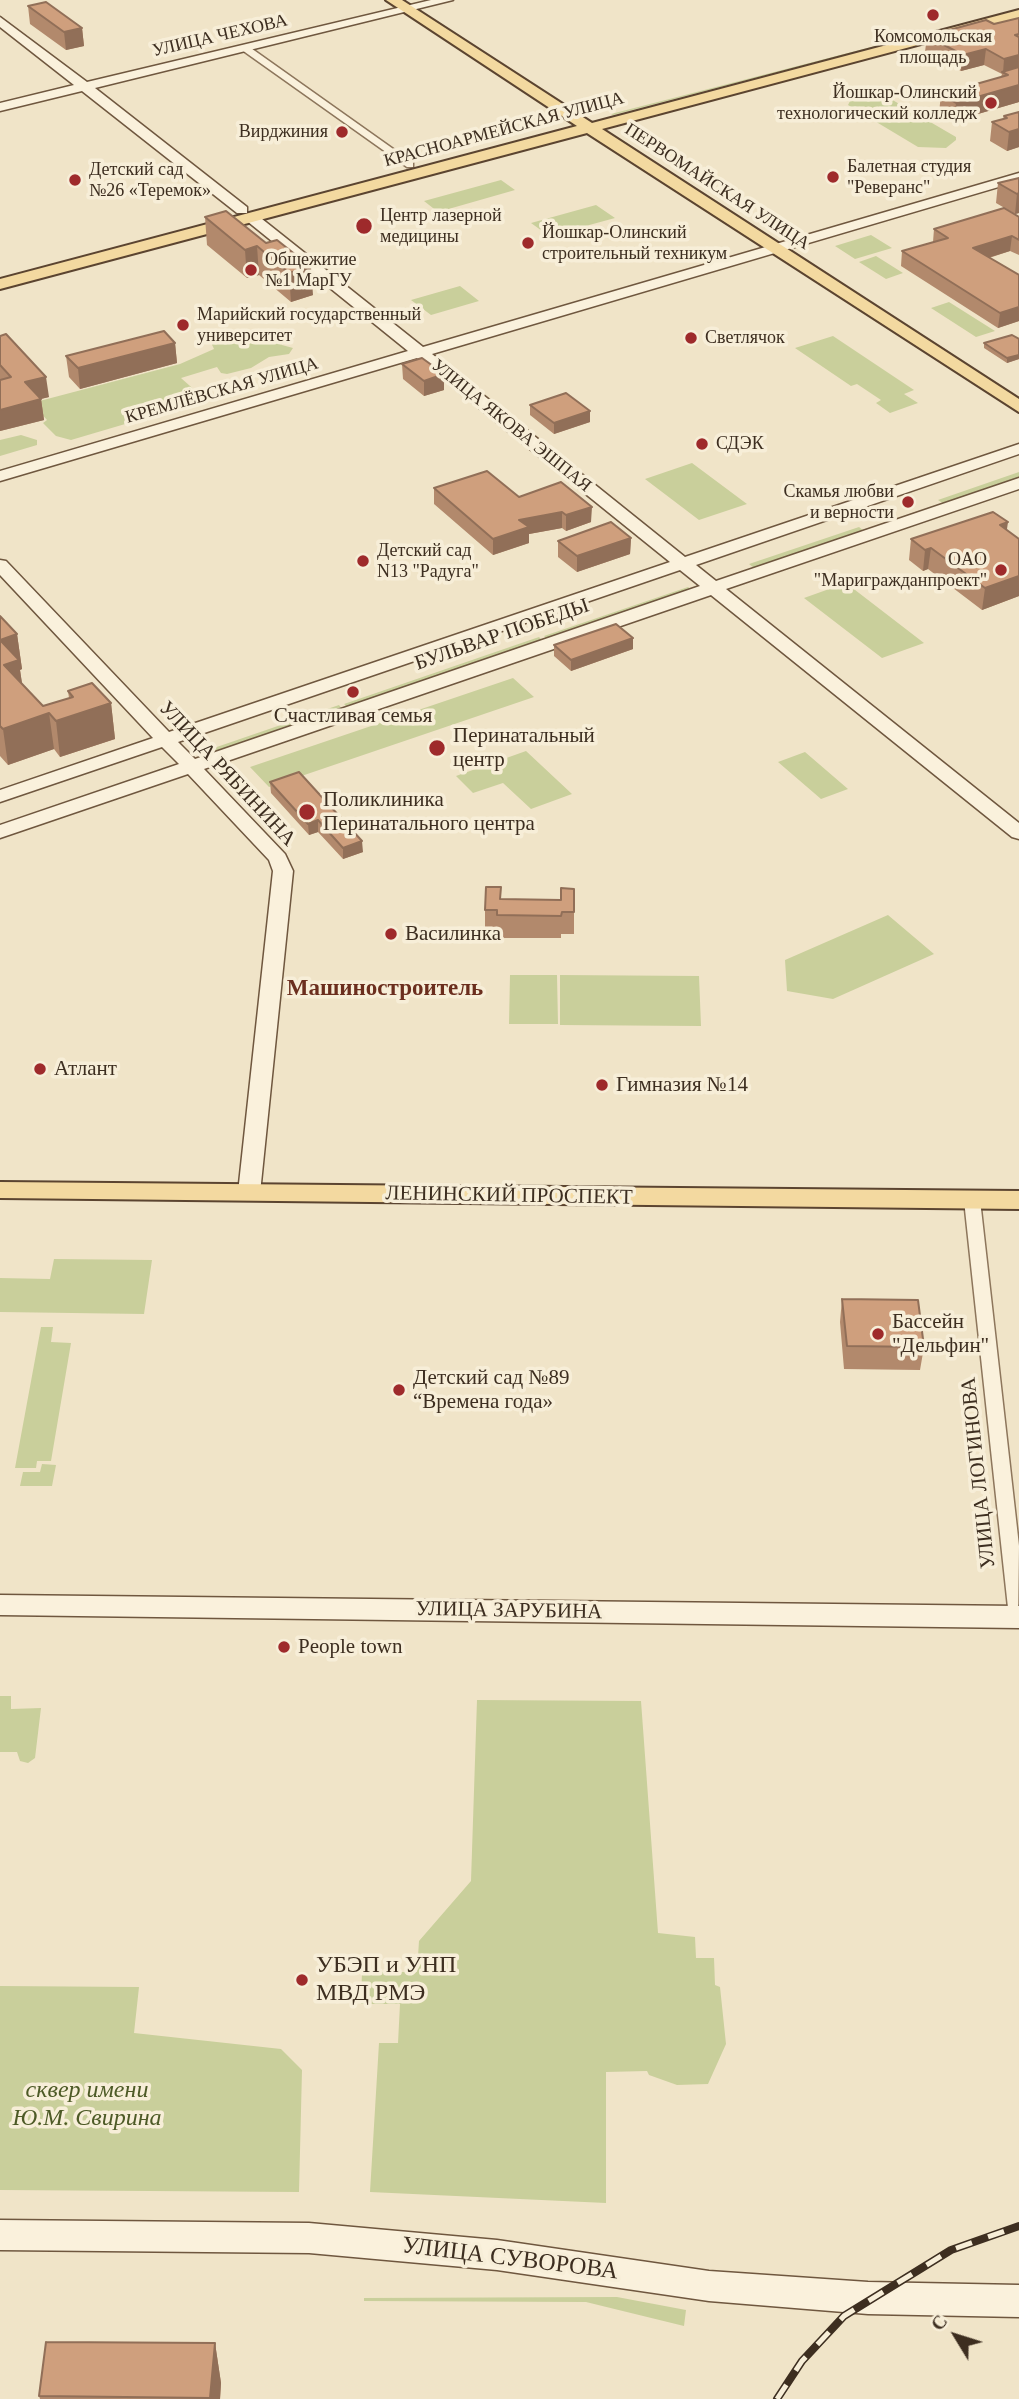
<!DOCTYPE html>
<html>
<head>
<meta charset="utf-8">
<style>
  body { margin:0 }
  #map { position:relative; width:1019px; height:2399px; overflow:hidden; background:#f0e4c8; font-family:Georgia,serif }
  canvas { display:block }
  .north { position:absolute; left:921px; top:2301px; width:70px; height:70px; -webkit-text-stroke:5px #f7eed8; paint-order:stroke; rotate:308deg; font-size:19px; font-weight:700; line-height:28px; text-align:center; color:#3d2e20 }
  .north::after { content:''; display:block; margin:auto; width:24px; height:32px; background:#3d2e20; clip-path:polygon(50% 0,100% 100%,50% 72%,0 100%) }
</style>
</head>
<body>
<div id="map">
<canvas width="1019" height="2399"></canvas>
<div class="north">С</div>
</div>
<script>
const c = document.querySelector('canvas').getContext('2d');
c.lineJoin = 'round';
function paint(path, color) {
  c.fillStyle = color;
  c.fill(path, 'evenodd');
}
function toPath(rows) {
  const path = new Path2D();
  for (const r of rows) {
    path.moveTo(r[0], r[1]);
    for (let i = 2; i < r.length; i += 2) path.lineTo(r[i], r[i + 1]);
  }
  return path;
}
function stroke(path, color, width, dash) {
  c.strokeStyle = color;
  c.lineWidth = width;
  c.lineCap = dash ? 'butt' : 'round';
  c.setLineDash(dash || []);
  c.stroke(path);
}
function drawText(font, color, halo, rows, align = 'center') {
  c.font = font + ' Georgia,serif';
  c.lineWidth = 7;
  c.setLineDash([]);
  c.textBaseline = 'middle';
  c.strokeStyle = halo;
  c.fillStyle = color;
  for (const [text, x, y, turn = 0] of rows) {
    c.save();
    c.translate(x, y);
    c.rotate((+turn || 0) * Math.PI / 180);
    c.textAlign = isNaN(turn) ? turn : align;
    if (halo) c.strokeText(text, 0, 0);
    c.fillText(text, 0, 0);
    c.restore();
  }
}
const green = toPath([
  [1019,9,613,115,611,114],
  [863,94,884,95,956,137,956,140,946,148,918,147,848,105,852,97],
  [501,180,515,190,438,212,424,201],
  [596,205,615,218,549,236,531,223],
  [871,235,892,248,855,259,835,246],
  [876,256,903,273,886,279,859,262],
  [460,286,479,301,431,315,411,300],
  [949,302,995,331,976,337,931,308],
  [222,330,238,344,269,336,267,332,276,333,282,345,293,348,289,354,269,357,251,368,227,374,221,373,217,367,181,378,199,394,168,402,159,414,71,440,56,436,43,423,47,420,32,403,180,364,214,349,208,336],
  [833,336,914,390,904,394,918,403,890,413,876,403,881,400,857,384,851,386,795,348],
  [21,435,37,440,37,445,0,456,0,440],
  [692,463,747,504,699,520,645,479],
  [1019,472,1019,478,944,504,938,500],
  [859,527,864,531,754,568,749,564],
  [846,583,924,643,882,658,804,598],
  [688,587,692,590,547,639,544,636],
  [539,637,543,641,347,707,344,704],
  [513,678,534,697,269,787,250,767],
  [339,705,342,709,211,753,208,750],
  [526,751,572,794,531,809,503,783,473,793,456,776],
  [805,752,848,789,821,799,778,762],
  [888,915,934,954,833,999,787,991,785,960],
  [510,975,557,975,558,1024,509,1024],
  [560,975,699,976,701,1026,560,1025],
  [54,1259,152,1260,144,1314,0,1312,0,1278,50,1279],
  [41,1327,53,1327,51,1342,71,1343,51,1461,37,1461,36,1468,15,1468],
  [42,1464,56,1465,52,1486,20,1486,23,1472,40,1472],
  [0,1696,11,1696,11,1709,41,1708,35,1758,28,1763,20,1761,17,1752,0,1752],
  [477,1700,641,1701,658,1933,695,1937,696,1958,714,1958,715,1985,720,1987,726,2044,708,2084,677,2085,649,2075,647,2071,606,2072,606,2203,370,2192,379,2043,398,2043,400,2004,361,2004,362,1972,417,1972,419,1941,471,1881],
  [0,1986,139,1987,134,2033,281,2049,302,2070,299,2192,0,2190],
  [617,2297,686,2310,684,2326,586,2302,364,2301,364,2298]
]);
const street = toPath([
  [242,46,248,46,413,163,413,167,407,167,242,50,242,46],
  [972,1195,980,1200,1019,1546,1018,1624,1012,1622,1009,1617,964,1200,972,1195]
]);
const secondary = toPath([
  [431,0,453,0,95,88,247,207,247,213,237,213,82,91,0,111,0,103,74,85,0,27,0,17,87,82,431,0],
  [1019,173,1019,181,432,354,685,557,1019,444,1019,454,696,565,716,581,1019,478,1019,489,726,589,1019,823,1019,839,1012,837,711,595,204,769,285,854,293,871,260,1193,257,1199,241,1199,238,1193,273,871,269,860,188,774,0,838,0,825,179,764,162,747,0,802,0,790,153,738,0,575,0,560,6,561,169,732,670,562,417,358,0,481,0,471,408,351,247,221,247,215,257,215,423,347,1019,173],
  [680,570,700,586,195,759,178,742,680,570],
  [0,1595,1019,1606,1019,1628,0,1615,0,1595],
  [0,2220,309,2223,497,2240,709,2271,868,2282,1019,2285,1019,2317,868,2314,709,2301,497,2270,309,2253,0,2250,0,2220]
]);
const primary = toPath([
  [386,0,402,0,592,123,1019,10,1019,18,602,129,1019,399,1019,412,587,133,0,289,0,279,577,126,386,0],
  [0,1182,1019,1191,1019,1209,0,1198,0,1182]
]);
const rail = toPath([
  [777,2399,802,2361,844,2316,951,2250,1019,2226]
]);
const wall = toPath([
  [28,6,82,28,84,46,66,50,30,24],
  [1019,18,1019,102,954,121,939,113,941,94,1001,77,1002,74,984,65,961,71,925,52,927,36,994,24],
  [1019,112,1019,147,1007,151,990,141,992,122,1003,119,1004,116],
  [1019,178,1019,213,1015,214,996,203,998,183],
  [226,211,313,295,291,302,259,275,247,278,207,245,205,217],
  [1019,217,1019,255,1010,251,989,258,1019,275,1019,321,998,328,901,266,902,251,933,242,934,229],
  [0,336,49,397,41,399,44,420,0,431],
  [1019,339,1019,359,1007,363,984,348,984,343],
  [175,343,177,363,80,389,69,377,66,356],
  [402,364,444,390,424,396,403,379],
  [530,405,590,411,590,422,554,434,530,415],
  [434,488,519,497,591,522,566,531,562,528,529,534,529,543,493,555,434,504],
  [1007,530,1019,539,1019,596,982,610,928,569,923,571,909,560,911,539],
  [631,538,630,554,577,572,558,557,558,541],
  [0,616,17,634,22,669,20,670,22,684,43,706,69,698,68,691,111,703,115,739,60,757,54,749,8,765,0,756],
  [554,645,633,649,571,671,554,656],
  [270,782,363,852,343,859,318,832,309,835,271,793],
  [574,889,574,934,561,934,561,938,497,938,497,932,485,932,485,910,501,899,561,900],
  [842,1299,924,1347,920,1370,844,1369,840,1322],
  [215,2343,221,2383,220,2399,40,2399,39,2396]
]);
const shadedWall = toPath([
  [82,28,84,46,66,50,64,32],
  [986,49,984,65,961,71,963,55],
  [1019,55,1019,70,1003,73,1004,59],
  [1019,85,1019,102,954,121,956,103],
  [1019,129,1019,147,1007,151,1009,132],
  [1019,193,1019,213,1015,214,1017,194],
  [1012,236,1010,251,971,263,973,248],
  [257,246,259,275,247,278,245,250],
  [311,267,313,295,291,302,289,273],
  [1019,307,1019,321,998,328,1000,313],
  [175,343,177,363,80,389,78,368],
  [1019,355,1019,359,1007,363,1007,358],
  [444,374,444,390,424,396,424,381],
  [46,377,49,397,28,402,25,382],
  [41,399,44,420,0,431,0,410],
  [590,411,590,422,554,434,554,423],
  [592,507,591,522,566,531,566,515],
  [562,512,562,528,529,534,529,543,493,555,493,539,519,520],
  [1008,522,1005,543,1000,525],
  [631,538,630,554,577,572,577,556],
  [931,548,928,569,923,571,925,550],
  [1019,576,1019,596,982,610,985,588],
  [17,634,22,669,20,670,24,696,10,701,0,640],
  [633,638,633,649,571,671,571,660],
  [111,703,115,739,60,757,56,721],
  [49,713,54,749,8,765,3,729],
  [318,820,318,832,309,835,308,824],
  [362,841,363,852,343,859,343,848],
  [215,2343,221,2383,220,2399,210,2399]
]);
const building = toPath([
  [46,2,82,28,64,32,28,6,46,2],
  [1019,18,1019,34,1015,35,1019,37,1019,55,1004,59,986,49,963,55,927,36,986,20,994,24,1019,18],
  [1019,67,1019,85,956,103,941,94,1008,75,1002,72,1019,67],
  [1019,112,1019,129,1009,132,992,122,1007,118,1004,116,1019,112],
  [1019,178,1019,193,1017,194,998,183,1019,178],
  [1004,208,1019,217,1019,240,1012,236,973,248,1019,275,1019,307,1000,313,902,251,948,238,934,229,1004,208],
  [226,211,266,243,277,240,311,267,289,273,257,246,245,250,205,217,226,211],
  [164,331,175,343,78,368,66,356,164,331],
  [6,334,46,377,25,382,41,399,0,410,0,380,11,377,0,365,0,336,6,334],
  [1012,335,1019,339,1019,355,1007,358,984,343,1012,335],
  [422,358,444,374,424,381,402,364,422,358],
  [566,393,590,411,554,423,530,405,566,393],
  [487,471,519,497,561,482,592,507,566,515,562,512,519,520,529,527,493,539,434,488,487,471],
  [993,512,1008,522,1000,525,1019,539,1019,576,985,588,931,548,925,550,911,539,993,512],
  [611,522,631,538,577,556,558,541,611,522],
  [0,616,17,634,0,640,0,616],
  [616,624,633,638,571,660,554,645,616,624],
  [0,640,19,660,4,665,43,706,73,697,68,691,92,683,111,703,56,721,49,713,3,729,0,726,0,640],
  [299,772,362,841,343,848,318,820,308,824,270,782,299,772],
  [486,887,501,887,500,899,561,900,561,888,574,889,574,912,562,912,561,916,497,915,497,910,485,910,486,887],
  [842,1299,918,1300,924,1347,847,1346,842,1299],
  [46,2342,215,2343,210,2398,39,2396,46,2342]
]);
const markers = [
  [933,15,7,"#9e2a2b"],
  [991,103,7,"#9e2a2b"],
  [342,132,7,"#9e2a2b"],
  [833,177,7,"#9e2a2b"],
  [75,180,7,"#9e2a2b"],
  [364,226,9,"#9e2a2b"],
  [528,243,7,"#9e2a2b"],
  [251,270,7,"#9e2a2b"],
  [183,325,7,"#9e2a2b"],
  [691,338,7,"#9e2a2b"],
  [702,444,7,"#9e2a2b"],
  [908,502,7,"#9e2a2b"],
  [363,561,7,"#9e2a2b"],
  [1001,570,7,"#9e2a2b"],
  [353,692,7,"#9e2a2b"],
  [437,748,9,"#9e2a2b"],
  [307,812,9,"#9e2a2b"],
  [391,934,7,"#9e2a2b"],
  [40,1069,7,"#9e2a2b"],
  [602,1085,7,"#9e2a2b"],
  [878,1334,7,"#9e2a2b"],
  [399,1390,7,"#9e2a2b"],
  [284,1647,7,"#9e2a2b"],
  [302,1980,7,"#9e2a2b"]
];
const farStreetnames = [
  ["УЛИЦА ЧЕХОВА",220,36,-13],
  ["КРАСНОАРМЕЙСКАЯ УЛИЦА",504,130,-15],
  ["ПЕРВОМАЙСКАЯ УЛИЦА",717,187,33],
  ["КРЕМЛЁВСКАЯ УЛИЦА",222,391,-16],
  ["УЛИЦА ЯКОВА ЭШПАЯ",511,426,39]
];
const farPoinames = [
  ["Комсомольская",933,37,"center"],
  ["площадь",933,58,"center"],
  ["Йошкар-Олинский",977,93,"right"],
  ["технологический колледж",977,114,"right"],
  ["Вирджиния",328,132,"right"],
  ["Балетная студия",847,167],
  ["\"Реверанс\"",847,188],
  ["Детский сад",89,170],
  ["№26 «Теремок»",89,191],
  ["Центр лазерной",380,216],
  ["медицины",380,237],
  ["Йошкар-Олинский",542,233],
  ["строительный техникум",542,254],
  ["Общежитие",265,260],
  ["№1 МарГУ",265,281],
  ["Марийский государственный",197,315],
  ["университет",197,336],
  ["Светлячок",705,338],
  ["СДЭК",716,444],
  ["Скамья любви",894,492,"right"],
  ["и верности",894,513,"right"],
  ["Детский сад",377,551],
  ["N13 \"Радуга\"",377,572],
  ["OAO",987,560,"right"],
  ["\"Маригражданпроект\"",987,581,"right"]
];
const streetNames = [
  ["БУЛЬВАР ПОБЕДЫ",502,635,-19],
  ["УЛИЦА РЯБИНИНА",227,774,47],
  ["ЛЕНИНСКИЙ ПРОСПЕКТ",509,1196,1],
  ["УЛИЦА ЛОГИНОВА",979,1473,-96],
  ["УЛИЦА ЗАРУБИНА",509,1611,1]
];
const poiNames = [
  ["Счастливая семья",353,716,"center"],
  ["Перинатальный",453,736],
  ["центр",453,760],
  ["Поликлиника",323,800],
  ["Перинатального центра",323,824],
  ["Василинка",405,934],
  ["Атлант",54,1069],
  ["Гимназия №14",616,1085],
  ["Бассейн",892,1322],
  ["\"Дельфин\"",892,1346],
  ["Детский сад №89",413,1378],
  ["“Времена года»",413,1402],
  ["People town",298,1647]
];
const neighbourhoodNames = [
  ["Машиностроитель",385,989]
];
const nearPoinames = [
  ["УБЭП и УНП",316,1966],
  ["МВД РМЭ",316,1994]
];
const nearParknames = [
  ["сквер имени",87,2091],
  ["Ю.М. Свирина",87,2119]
];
const nearStreetnames = [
  ["УЛИЦА СУВОРОВА",510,2259,7]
];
paint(green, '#c9cf9b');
stroke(street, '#8d765c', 3);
stroke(secondary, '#6f573f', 3);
stroke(primary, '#5b4430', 4);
paint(street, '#faf1dc');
paint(secondary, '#faf1dc');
paint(primary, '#f3d9a0');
stroke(rail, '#3d2e20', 8);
stroke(rail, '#f7eed8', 5, [17]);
paint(wall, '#b2896c');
paint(shadedWall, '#916f58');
paint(building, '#cf9f7d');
stroke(building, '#916f58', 2);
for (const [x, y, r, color] of markers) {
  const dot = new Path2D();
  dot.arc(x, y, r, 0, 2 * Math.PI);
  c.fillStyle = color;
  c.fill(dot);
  stroke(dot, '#f7eed8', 2.5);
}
drawText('18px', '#3d2e20', '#f7eed8', farStreetnames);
drawText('18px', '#3d2e20', '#f7eed8', farPoinames, 'left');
drawText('21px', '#3d2e20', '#f7eed8', streetNames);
drawText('21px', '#3d2e20', '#f7eed8', poiNames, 'left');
drawText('bold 23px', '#6b2e1e', '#f7eed8', neighbourhoodNames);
drawText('24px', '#3d2e20', '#f7eed8', nearPoinames, 'left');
drawText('italic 24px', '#4d5a26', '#f7eed8', nearParknames);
drawText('24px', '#3d2e20', '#f7eed8', nearStreetnames);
</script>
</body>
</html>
